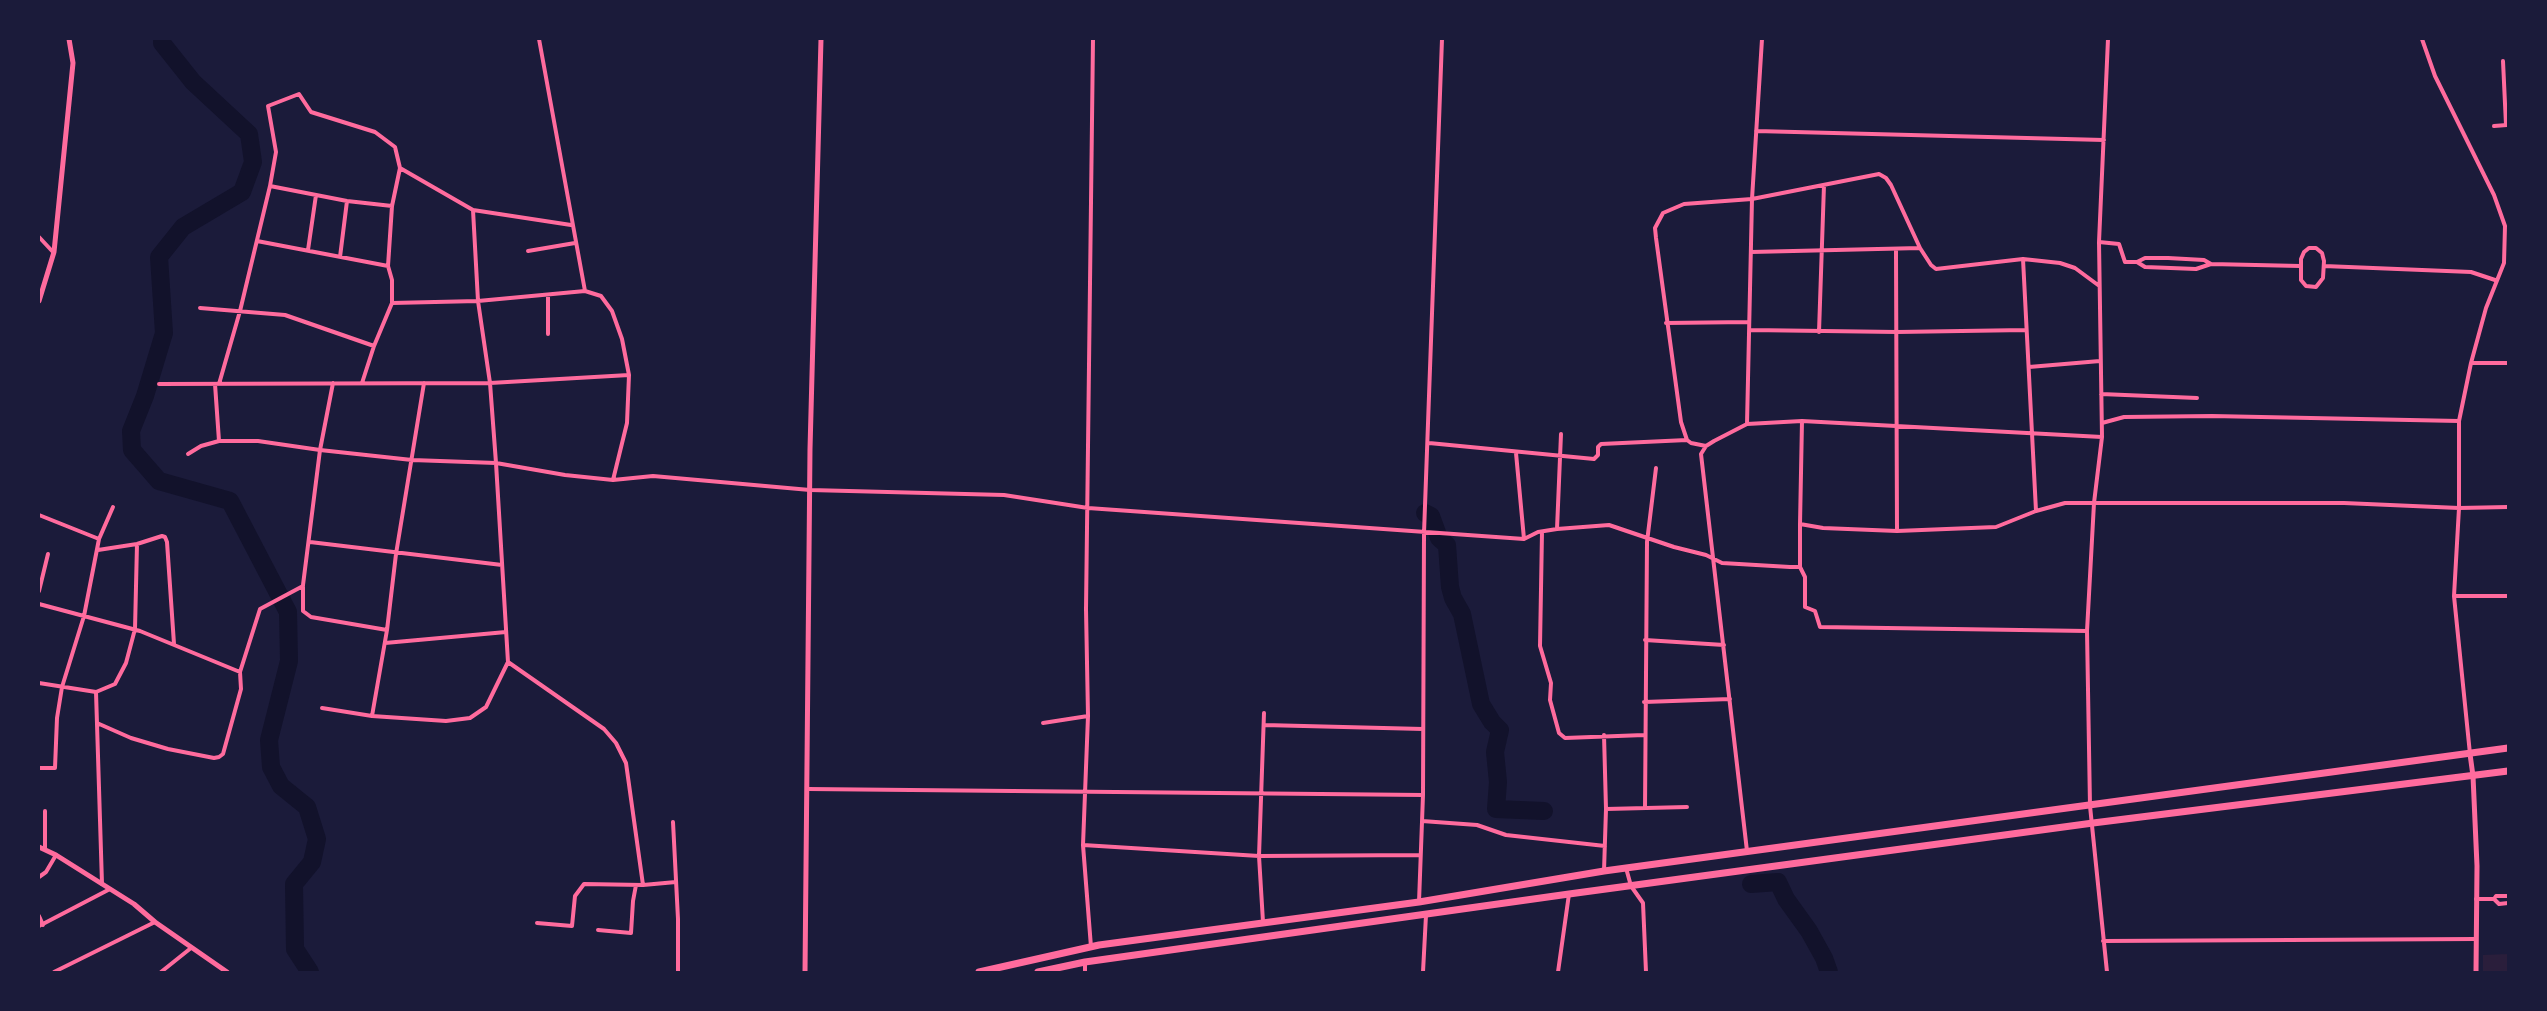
<!DOCTYPE html>
<html>
<head>
<meta charset="utf-8">
<style>
  body { margin:0 }
  #map { position:relative; width:2547px; height:1011px; overflow:hidden; background:#1b1b3a; font-family:"Exo 2",sans-serif }
  canvas { display:block }
  .frame { position:absolute; inset:0; border:40px solid #1b1b3a; pointer-events:none }
</style>
</head>
<body>
<div id="map">
<canvas width="2547" height="1011"></canvas>
<div class="frame"></div>
</div>
<script>
const c = document.querySelector('canvas').getContext('2d');
c.lineJoin = 'round';
function paint(path, color) {
  c.fillStyle = color;
  c.fill(path, 'evenodd');
}
function toPath(rows) {
  const path = new Path2D();
  for (const r of rows) {
    path.moveTo(r[0], r[1]);
    for (let i = 2; i < r.length; i += 2) path.lineTo(r[i], r[i + 1]);
  }
  return path;
}
function stroke(path, color, width, dash) {
  c.strokeStyle = color;
  c.lineWidth = width;
  c.lineCap = dash ? 'butt' : 'round';
  c.setLineDash(dash || []);
  c.stroke(path);
}
const green = toPath([
  [2508,954,2508,972,2483,972,2483,955]
]);
const river = toPath([
  [162,39,162,43,193,82,249,134,253,162,242,192,183,227,159,257,164,333,145,396,131,431,132,450,159,481,230,501,288,612,289,661,269,740,271,767,281,786,307,807,317,839,312,862,294,884,295,949,310,972],
  [1425,513,1431,516,1439,538,1447,545,1450,587,1453,598,1462,614,1481,704,1492,722,1500,730,1495,752,1498,782,1496,809,1544,811],
  [1751,884,1778,882,1786,899,1809,931,1824,958,1829,972]
]);
const minor = toPath([
  [539,39,585,291],
  [2422,39,2435,76,2494,195,2505,226,2504,263,2486,308,2471,363,2459,421,2459,508,2454,596,2470,754],
  [2503,61,2506,125],
  [2494,126,2507,125],
  [1756,131,2104,140],
  [400,168,473,210,571,225],
  [270,186,347,201,392,206],
  [473,210,478,301,490,383,496,463,508,662],
  [39,237,53,252],
  [257,241,388,266],
  [2099,242,2119,244,2125,262,2137,262,2145,258,2168,258,2204,260,2211,264,2300,266],
  [2309,248,2316,248,2322,253,2324,261,2323,278,2316,287,2306,286,2301,280,2301,259,2304,252,2309,248],
  [308,250,316,195],
  [528,251,575,243],
  [1896,251,1897,531],
  [1751,252,1920,248],
  [340,257,347,201],
  [2023,259,2036,511],
  [2137,262,2145,267,2196,269,2211,264],
  [2324,266,2471,272,2495,280],
  [392,303,478,301,585,291,601,296,612,311,622,339,629,375,627,423,613,480],
  [200,308,285,315,374,346],
  [1666,323,1749,322],
  [1750,330,1897,332,2026,330],
  [1819,332,1824,185],
  [548,334,548,295],
  [2471,363,2508,363],
  [2029,367,2100,361],
  [333,383,320,450,412,460,496,463,565,475,613,480,653,476,810,490,1004,495,1088,508,1524,539,1538,532,1557,529,1609,525,1674,547,1706,555,1722,563,1790,567,1800,567,1800,524,1823,528,1897,531,1996,527,2036,511,2065,503,2344,503,2459,508,2508,507],
  [159,384,490,383,629,375],
  [215,384,219,441],
  [219,384,240,311,270,186,276,152,268,106,299,94,311,112,375,132,395,147,400,168,392,206,388,266,392,280,392,303,374,346,362,383],
  [2101,394,2197,398],
  [2102,423,2124,417,2212,416,2459,421],
  [1747,424,1802,421,2102,437],
  [1429,443,1594,459,1598,455,1598,447,1601,444,1687,440],
  [1706,446,1691,443,1687,440,1681,422,1656,238,1655,228,1663,213,1684,204,1752,199,1879,174,1886,178,1891,185,1920,248,1931,265,1936,269,2023,259,2060,263,2075,268,2098,285],
  [1516,453,1524,539],
  [188,454,201,446,219,441,258,441,320,450,303,585,303,611,311,617,387,630],
  [39,515,99,539],
  [1800,524,1802,421],
  [1557,529,1561,434],
  [1542,532,1540,646,1551,683,1550,700,1559,733,1565,738,1644,735],
  [310,542,502,565],
  [98,550,137,544,162,536,165,537,167,542,174,644],
  [1800,567,1805,577,1805,607,1815,611,1820,627,2087,631],
  [39,591,48,554],
  [2454,596,2508,596],
  [39,604,140,631,240,672],
  [1645,640,1724,645],
  [385,643,506,632],
  [39,683,96,692,102,884],
  [96,692,115,684,126,663,135,629,137,544],
  [1644,702,1730,699],
  [322,708,372,716,446,721,470,718,486,707,508,662,604,729,616,743,626,763,643,885,676,882],
  [372,716,387,630,396,554,424,383],
  [97,723,131,738,168,749,214,758,219,757,223,754,241,689,240,672,260,609,303,586],
  [1043,723,1088,716],
  [1264,725,1423,729],
  [1604,735,1606,809],
  [39,768,55,768,57,718,62,687,84,616,99,539,113,507],
  [808,789,1423,795],
  [1645,808,1647,542,1656,468],
  [45,811,45,849],
  [1422,821,1477,825,1506,835,1605,846],
  [673,822,678,919,678,972],
  [1083,845,1259,856,1420,855],
  [1747,851,1701,454,1706,446,1714,441,1747,424,1752,199,1762,39],
  [1626,868,1631,886,1643,903,1646,972],
  [1604,871,1606,809,1687,807],
  [39,877,46,872,56,855],
  [2476,899,2494,899,2499,904,2508,903],
  [2494,899,2496,896,2508,896],
  [1419,902,1423,795,1424,533,1442,39],
  [39,916,43,925],
  [1263,922,1259,856,1264,713],
  [537,923,572,926,575,896,584,884,643,885],
  [39,926,110,889],
  [598,930,631,933,633,901,636,885],
  [2103,941,2476,939],
  [1091,947,1083,845,1088,716,1086,609,1093,39],
  [54,972,155,922],
  [161,972,191,948],
  [1085,972,1085,962],
  [1423,972,1426,915],
  [1558,972,1569,894],
  [2107,972,2090,806,2087,631,2094,503,2102,437,2099,242,2108,39]
]);
const tertiary = toPath([
  [2470,754,2473,776,2477,866,2476,972],
  [805,972,810,449,821,39]
]);
const secondary = toPath([
  [39,301,54,252,73,63,69,39],
  [39,847,56,855,134,904,155,922,227,972]
]);
const trunk = toPath([
  [979,972,1099,945,1419,902,1604,871,2508,748],
  [1038,972,1085,962,1569,894,2093,823,2508,771]
]);
paint(green, '#2a1e3b');
stroke(river, '#12122b', 18);
stroke(minor, '#ff6b9d', 4);
stroke(tertiary, '#ff6b9d', 5);
stroke(secondary, '#ff6b9d', 5);
stroke(trunk, '#ff6b9d', 7);
</script>
</body>
</html>
